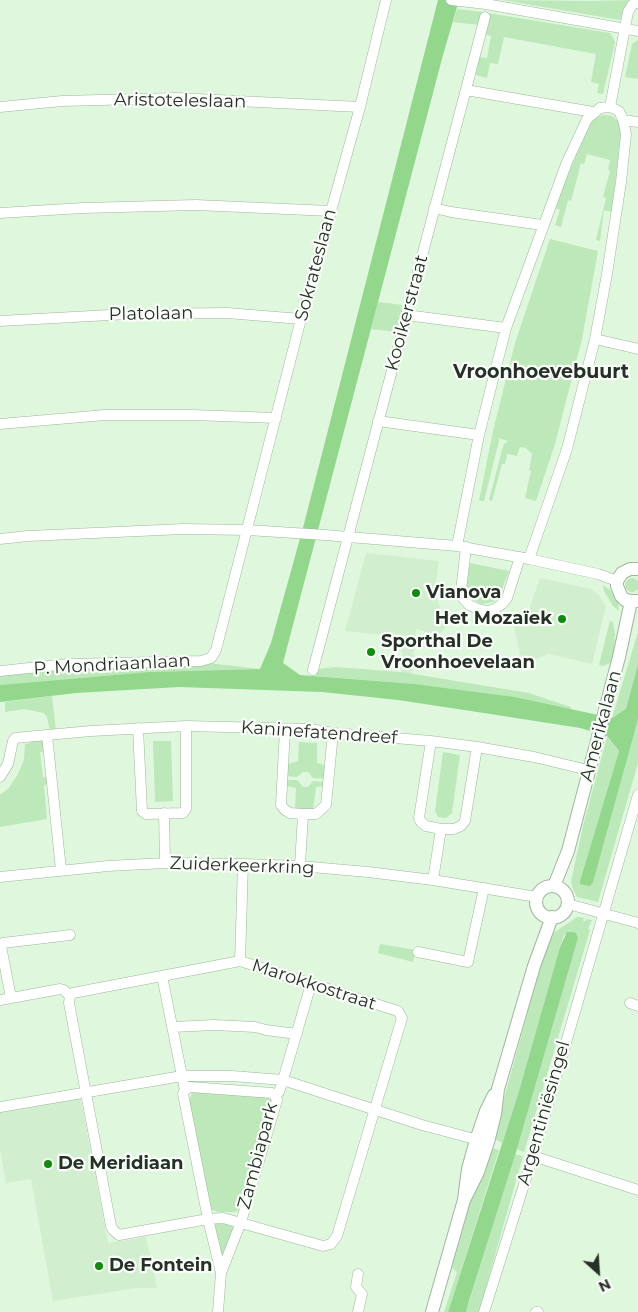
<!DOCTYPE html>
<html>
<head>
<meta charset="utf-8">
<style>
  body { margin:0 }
  #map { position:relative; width:638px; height:1312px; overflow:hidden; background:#dff7dd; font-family:Montserrat,sans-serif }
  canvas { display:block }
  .north { position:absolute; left:573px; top:1247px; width:50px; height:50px; -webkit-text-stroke:4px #f9fef9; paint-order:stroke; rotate:154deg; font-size:14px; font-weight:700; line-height:20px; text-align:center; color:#273026 }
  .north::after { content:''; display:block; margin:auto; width:18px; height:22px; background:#273026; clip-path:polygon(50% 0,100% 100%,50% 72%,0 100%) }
</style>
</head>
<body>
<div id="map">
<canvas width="638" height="1312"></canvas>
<div class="north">N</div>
</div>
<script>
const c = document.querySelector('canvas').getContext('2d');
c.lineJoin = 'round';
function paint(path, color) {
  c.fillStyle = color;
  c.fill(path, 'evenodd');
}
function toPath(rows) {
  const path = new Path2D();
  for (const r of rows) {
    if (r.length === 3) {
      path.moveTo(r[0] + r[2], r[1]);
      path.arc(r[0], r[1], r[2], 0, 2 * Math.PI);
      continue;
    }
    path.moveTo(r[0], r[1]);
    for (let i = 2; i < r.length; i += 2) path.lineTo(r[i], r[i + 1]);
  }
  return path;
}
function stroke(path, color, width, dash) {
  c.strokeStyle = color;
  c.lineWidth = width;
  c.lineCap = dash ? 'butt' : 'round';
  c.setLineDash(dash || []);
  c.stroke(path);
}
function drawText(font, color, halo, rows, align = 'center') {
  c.font = font + ' Montserrat,sans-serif';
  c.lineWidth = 4.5;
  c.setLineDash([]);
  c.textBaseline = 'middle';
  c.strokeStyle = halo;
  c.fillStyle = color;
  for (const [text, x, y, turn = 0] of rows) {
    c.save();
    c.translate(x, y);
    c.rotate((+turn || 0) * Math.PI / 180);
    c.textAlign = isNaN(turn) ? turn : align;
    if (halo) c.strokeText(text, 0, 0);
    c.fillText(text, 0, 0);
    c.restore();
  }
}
const built = toPath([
  [366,553,439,561,435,587,437,599,441,610,451,621,439,635,416,629,412,674,401,672,403,637,345,631],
  [540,578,591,589,599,595,606,606,592,664,549,654,529,662,521,657,514,627,528,612],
  [80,1096,108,1243,146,1237,157,1288,136,1288,53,1301,31,1179,6,1183,0,1148,0,1112]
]);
const green = toPath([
  [502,0,590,1,629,0,620,20],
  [457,9,483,12,479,25,453,22],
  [488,13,610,33,614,39,615,43,603,94,597,93,599,84,591,82,596,54,504,37,498,64,490,63,487,78,476,75,479,57,487,58,491,36,484,34],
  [638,40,638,79,625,77,632,44],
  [603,115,612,116,619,122,621,130,612,212,604,210,600,241,596,240,606,198,603,197,610,171,608,169,610,160,587,154,584,164,581,163,571,201,568,200,561,227,555,225,560,210,554,207,589,126,594,119],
  [550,239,598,251,582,339,555,444,536,501,525,498,531,471,529,470,532,454,526,448,520,447,517,456,507,454,505,464,502,464,492,501,489,500,502,450,504,444,508,441,499,438,499,441,484,501,479,501,493,431,515,343],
  [378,302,404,305,397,332,371,329],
  [470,563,509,571,499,597,493,602,482,604,474,600,469,595,465,587],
  [632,585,7],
  [603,585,610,590,618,602,619,611,613,606,604,591],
  [610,621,613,622,615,634,613,662,603,666,599,665],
  [638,632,638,664,626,710,612,718],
  [208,663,260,669,148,672,0,685,0,675,54,669],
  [335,667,401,672,529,693,571,707,571,710,515,697,415,684,316,676,318,669],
  [52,696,56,730,50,731,47,717,44,713,24,709,5,712,5,702],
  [638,719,638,763,598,902,577,897,573,889,571,882,583,826,607,737,619,751,580,881,628,751],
  [30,740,43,740,44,751,40,752,43,777,47,777,48,784,44,785,47,819,0,827,0,795,9,788,18,774,24,760,25,744,30,743],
  [153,741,171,741,173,801,155,802],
  [299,742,317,743,317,763,322,764,325,767,326,779,313,778,308,772,303,772,297,777,286,776,288,764,298,761],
  [443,752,460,755,452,813,446,818,438,817,435,811],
  [286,780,297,780,303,787,308,787,313,781,324,782,323,786,316,787,313,810,295,809,296,788,287,786],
  [577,917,584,918,583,921,585,921,587,919,592,920,588,929,590,930,524,1152,517,1149,578,938,576,933,564,935,560,947,519,1091,502,1143,493,1138,549,936],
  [380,944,416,950,413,962,378,953],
  [193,1091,266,1097,272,1100,243,1205,239,1210,235,1212,217,1212,211,1209,189,1100],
  [492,1148,499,1150,448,1312,444,1312,457,1272,452,1268,474,1189],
  [515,1154,523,1156,479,1312,466,1312],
  [217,1223,229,1224,232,1226,234,1230,225,1257,219,1256,214,1225]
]);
const water = toPath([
  [438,0,459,0,443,55,283,663,300,675,415,684,515,697,612,718,626,709,638,664,638,719,593,882,590,886,580,884,580,881,619,751,607,736,580,728,484,713,398,700,322,692,179,687,76,693,0,702,0,685,148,672,260,669,271,643,304,524],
  [567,932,572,932,576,933,578,938,517,1149,469,1301,466,1312,448,1312,519,1091,560,947]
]);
const minor = toPath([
  [451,0,486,4,638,31],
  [466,90,593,112],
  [0,107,62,101,176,98,360,107],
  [610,107,628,12,632,5,638,2],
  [623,120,638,122],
  [434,208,451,212,542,225],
  [0,213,83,208,196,205,331,211],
  [406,315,506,328],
  [0,321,128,314,227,313,301,319],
  [595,339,638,349],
  [378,421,479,435],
  [0,424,105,415,193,415,276,418],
  [0,539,28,536,183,529,248,530,325,535,457,546,529,559,598,574,617,581],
  [457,546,479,435,506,328,567,162,587,119,600,108,610,107,619,111,623,120,626,134,621,182,607,274,595,339,567,449,529,559],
  [466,547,461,591,463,598,469,605,481,610,489,611,495,609,502,604,507,598,520,557],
  [313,670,485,17],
  [0,671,68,664,201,661,211,658,216,650,301,319,360,107,386,0],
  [138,728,142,811,146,814,183,813,186,809,186,726],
  [285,729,281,805,285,810,290,813,303,814,316,814,326,805,333,733],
  [431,741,419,818,421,822,426,826,441,829,454,829,461,826,465,821,477,747],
  [0,777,8,764,13,741,15,738,47,735],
  [164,813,165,863],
  [300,866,303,814],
  [61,870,47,735,91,731,186,726,310,729,333,733,431,741,477,747,534,757,588,770],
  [0,877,108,866,165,863,243,864,300,866,368,872,433,880,537,897],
  [433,880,441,829],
  [568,904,638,923],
  [418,952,468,962,484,888],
  [240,961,398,1011,402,1018,337,1236,331,1244,323,1246,223,1218,208,1219,119,1235,113,1230,111,1226,69,1003,70,996,73,993,240,961],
  [240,961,243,864],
  [162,976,182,1076,232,1076,283,1080,311,984],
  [11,998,1,946,3,943,70,935],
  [0,1000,60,989,64,990,70,996],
  [630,1003,638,1006],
  [173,1027,214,1025,255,1027,266,1030,297,1034],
  [185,1090,190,1087,272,1093,275,1096,277,1100,241,1222,221,1273,218,1312],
  [275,1096,279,1092,283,1080,422,1125,482,1141],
  [0,1107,182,1076,185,1090,183,1094,208,1219,221,1273],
  [533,1156,638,1190],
  [358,1312,362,1294,356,1287,358,1274],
  [484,1312,533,1156,638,795],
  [536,1312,538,1312]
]);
const tertiary = toPath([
  [638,569,630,569,622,573,617,581,617,586,621,596,625,600,631,601,638,601],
  [554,886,568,851,619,657,631,601],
  [552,902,16],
  [464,1200,478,1172,488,1142,495,1114,498,1089,534,966,552,917],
  [432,1312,464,1200,468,1169,476,1140,486,1111,494,1095]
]);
const markers = [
  [416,593,5,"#128a0e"],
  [562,619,5,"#128a0e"],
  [371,652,5,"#128a0e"],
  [48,1164,5,"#128a0e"],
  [99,1266,5,"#128a0e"]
];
const streetNames = [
  ["Aristoteleslaan",180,101,1],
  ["Sokrateslaan",316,265,-75],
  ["Kooikerstraat",407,313,-75],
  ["Platolaan",151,314,-1],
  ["P. Mondriaanlaan",112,665,-3],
  ["Amerikalaan",601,726,-75],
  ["Kaninefatendreef",319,733,4],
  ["Zuiderkeerkring",242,866,2],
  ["Marokkostraat",314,985,18],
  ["Argentiniësingel",544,1113,-74],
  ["Zambiapark",258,1156,-75]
];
const poiNames = [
  ["Vianova",426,593],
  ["Het Mozaïek",552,619,"right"],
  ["Sporthal De",381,642],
  ["Vroonhoevelaan",381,663],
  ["De Meridiaan",58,1164],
  ["De Fontein",109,1266]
];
const neighbourhoodNames = [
  ["Vroonhoevebuurt",541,372]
];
paint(built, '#d1eece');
paint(green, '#bde8b9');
paint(water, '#93d78d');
stroke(minor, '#9fb69d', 11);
stroke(tertiary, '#9fb69d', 14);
stroke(minor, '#fff', 10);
stroke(tertiary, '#fff', 12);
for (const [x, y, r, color] of markers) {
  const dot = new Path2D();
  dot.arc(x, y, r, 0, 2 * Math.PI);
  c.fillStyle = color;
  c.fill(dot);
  stroke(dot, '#f9fef9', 2);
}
drawText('18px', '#273026', '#f9fef9', streetNames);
drawText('bold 18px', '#273026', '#f9fef9', poiNames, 'left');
drawText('bold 19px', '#273026', '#f9fef9', neighbourhoodNames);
</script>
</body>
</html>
